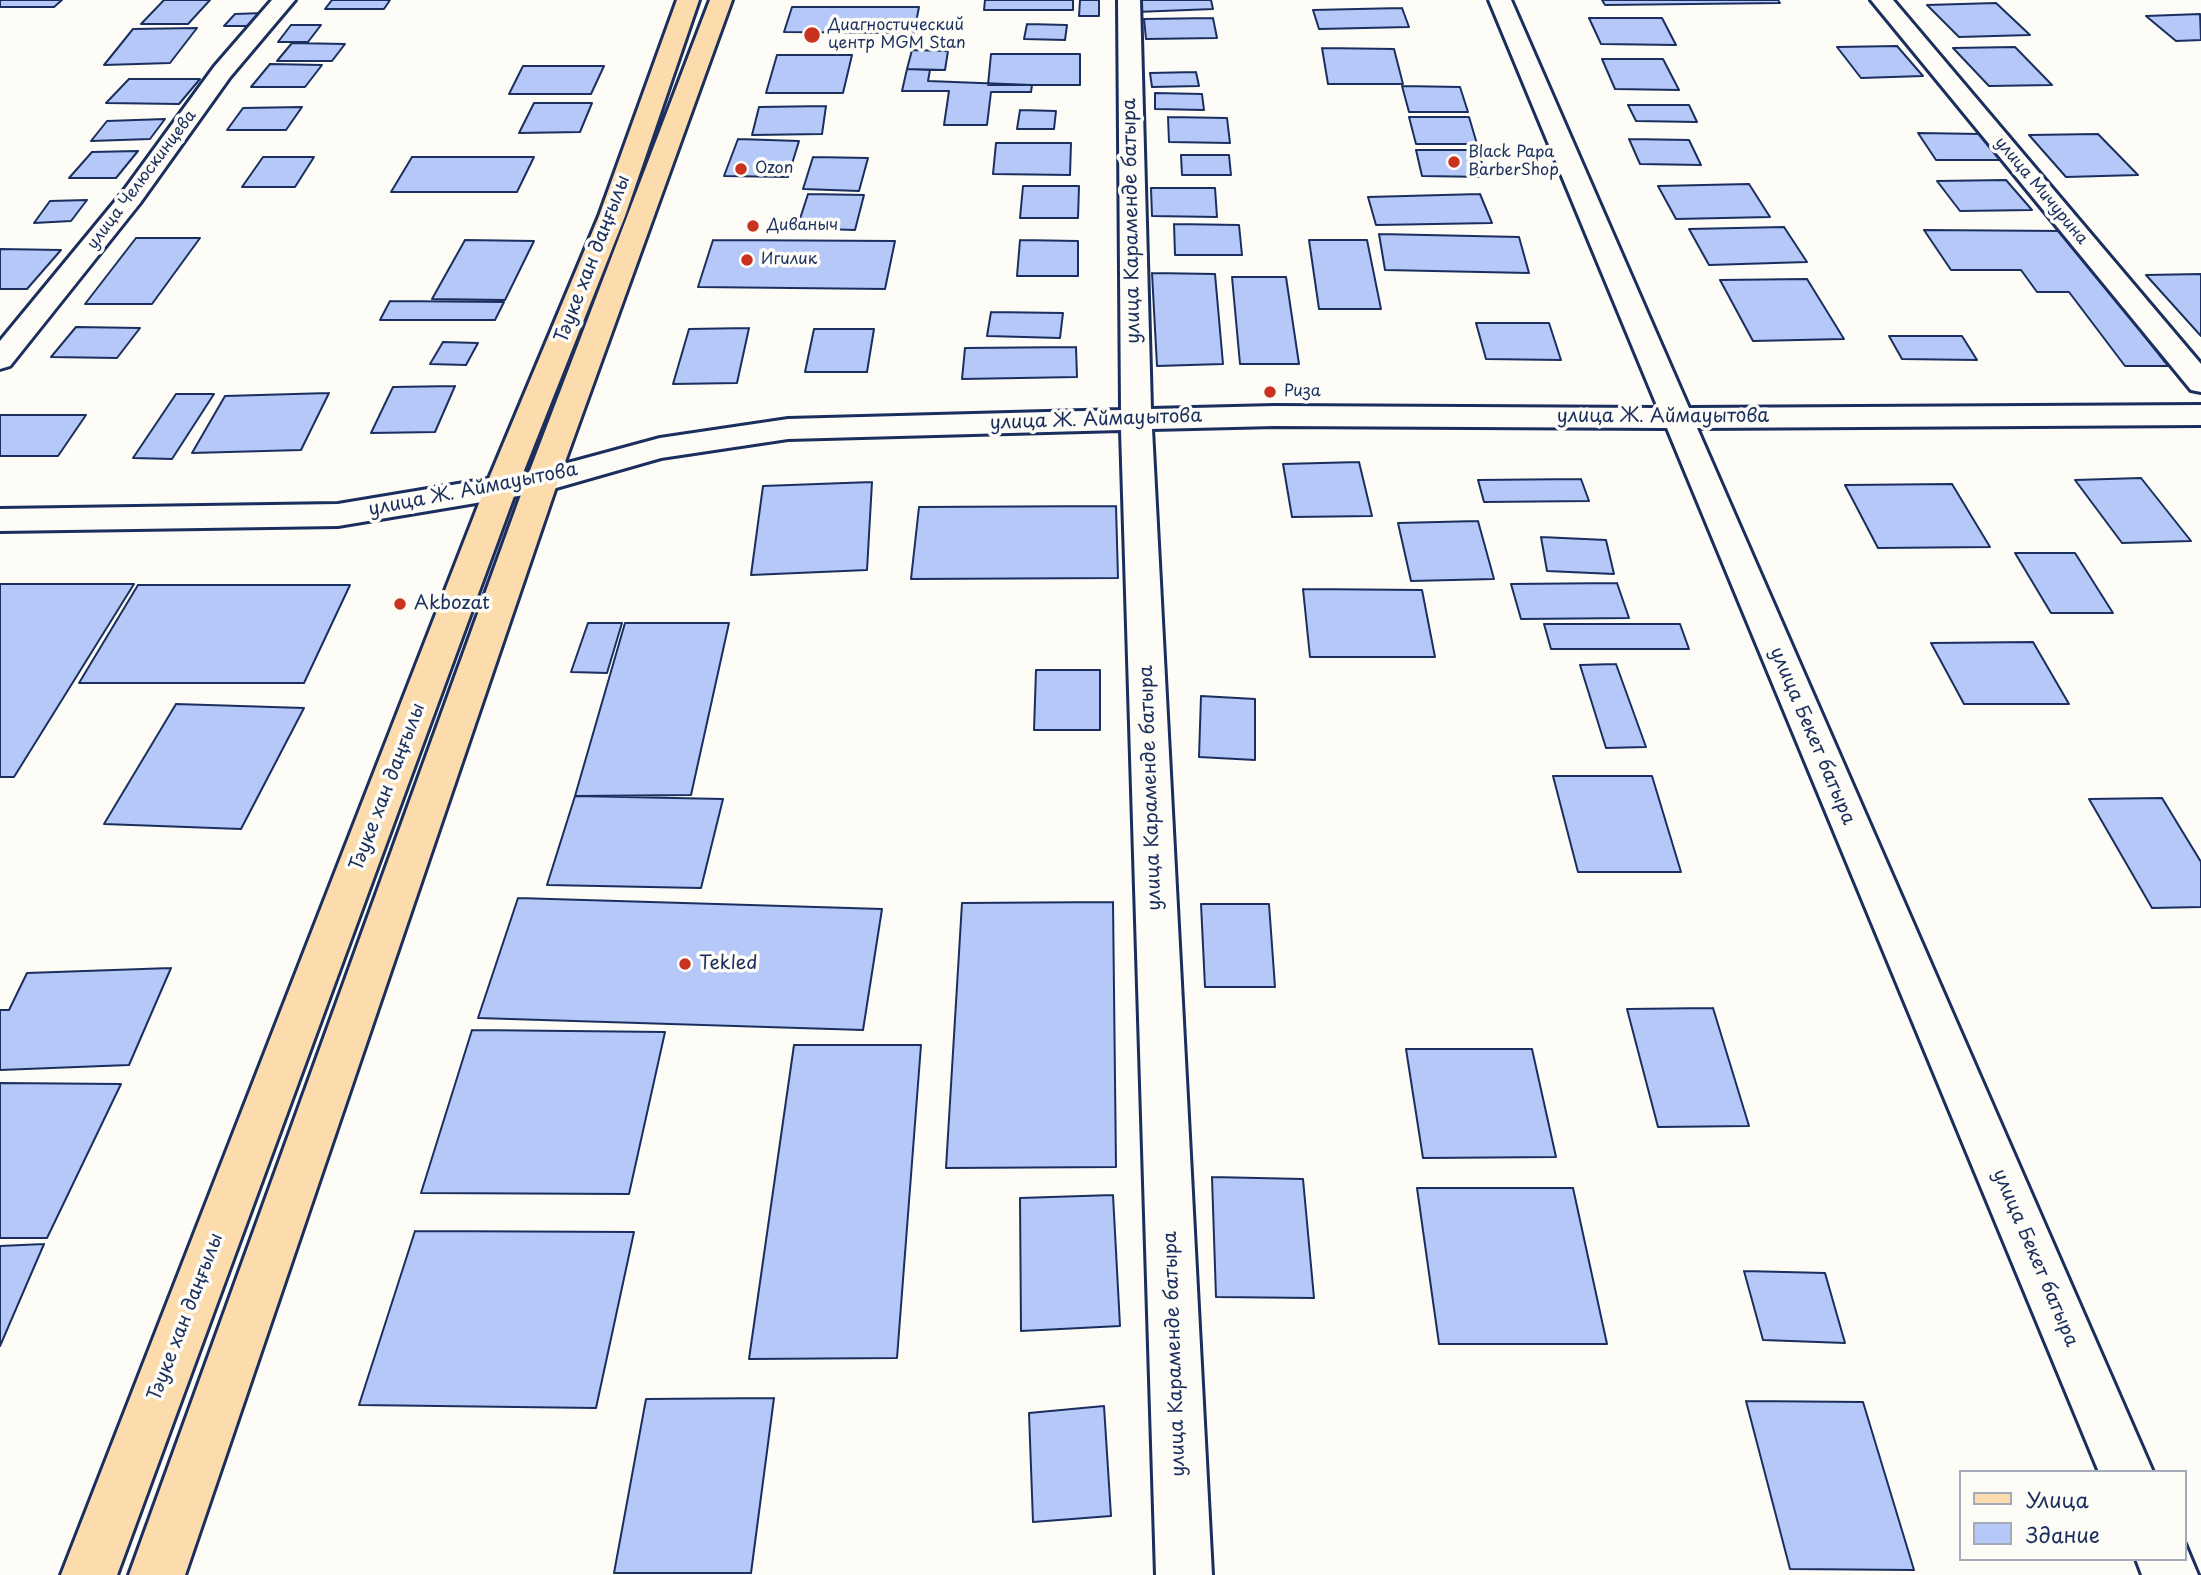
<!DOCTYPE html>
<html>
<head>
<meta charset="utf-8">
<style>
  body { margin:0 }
  #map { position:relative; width:2201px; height:1575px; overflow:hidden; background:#fdfcf7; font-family:"Playpen Sans",sans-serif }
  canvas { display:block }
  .legend { position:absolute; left:1959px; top:1470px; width:228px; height:91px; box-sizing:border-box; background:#fdfcf7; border:2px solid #a3aaba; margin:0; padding:9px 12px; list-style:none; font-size:21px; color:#1b2f5e }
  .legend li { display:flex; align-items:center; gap:14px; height:35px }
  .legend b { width:35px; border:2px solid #a3aaba }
</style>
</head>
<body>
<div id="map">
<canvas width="2201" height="1575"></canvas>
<ul class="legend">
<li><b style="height:9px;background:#fcdcac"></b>Улица</li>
<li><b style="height:19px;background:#b5c8f7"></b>Здание</li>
</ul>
</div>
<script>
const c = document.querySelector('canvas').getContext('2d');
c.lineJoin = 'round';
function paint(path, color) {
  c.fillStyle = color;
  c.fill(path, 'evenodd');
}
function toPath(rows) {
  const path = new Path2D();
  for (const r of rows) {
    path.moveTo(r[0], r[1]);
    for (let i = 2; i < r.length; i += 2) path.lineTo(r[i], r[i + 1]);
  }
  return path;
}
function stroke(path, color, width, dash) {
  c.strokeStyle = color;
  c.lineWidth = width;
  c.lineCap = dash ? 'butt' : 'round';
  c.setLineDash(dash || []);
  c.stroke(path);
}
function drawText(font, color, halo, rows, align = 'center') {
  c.font = font + ' "Playpen Sans",sans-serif';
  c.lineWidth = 7;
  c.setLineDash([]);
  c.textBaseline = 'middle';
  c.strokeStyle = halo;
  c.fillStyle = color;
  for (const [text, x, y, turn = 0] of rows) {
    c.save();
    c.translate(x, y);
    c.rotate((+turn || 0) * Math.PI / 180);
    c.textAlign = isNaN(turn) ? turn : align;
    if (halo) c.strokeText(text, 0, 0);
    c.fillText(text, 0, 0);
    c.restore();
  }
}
const building = toPath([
  [0,0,62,0,54,7,0,7,0,0],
  [164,0,210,0,188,24,141,24,164,0],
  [332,0,390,0,384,9,325,9,332,0],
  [985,0,1073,0,1073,10,984,10,985,0],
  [1080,0,1099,0,1099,16,1079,16,1080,0],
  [1133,0,1211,0,1213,9,1136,12,1133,0],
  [1602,0,1778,0,1780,3,1605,5,1602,0],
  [1996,3,2030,35,1959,37,1927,5,1996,3],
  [792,7,919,7,914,33,784,32,792,7],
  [1402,8,1409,27,1319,29,1313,10,1402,8],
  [263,13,253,26,224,26,235,14,263,13],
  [2200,14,2201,40,2176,41,2146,16,2200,14],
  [1213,18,1217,38,1146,39,1144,19,1213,18],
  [1589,18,1662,18,1676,45,1601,44,1589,18],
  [1027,24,1067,25,1065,40,1024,39,1027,24],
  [291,25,321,25,308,42,278,42,291,25],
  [197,28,170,63,104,65,133,29,197,28],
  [292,43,345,44,332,61,277,61,292,43],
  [1897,46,1923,76,1861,78,1837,47,1897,46],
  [2015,47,2052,85,1989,86,1953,48,2015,47],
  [1322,48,1394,49,1403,84,1328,84,1322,48],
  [912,50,948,51,945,70,907,69,912,50],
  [991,54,1080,54,1080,85,988,85,991,54],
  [777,55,852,55,843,93,766,93,777,55],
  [1602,59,1663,59,1679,90,1615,89,1602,59],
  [270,64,322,65,305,87,251,87,270,64],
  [523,66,604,66,591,94,509,94,523,66],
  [907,69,930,70,928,81,1032,85,1031,92,991,92,987,125,944,125,949,91,902,91,907,69],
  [1196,72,1199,86,1152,87,1150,73,1196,72],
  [129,79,200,79,179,104,106,103,129,79],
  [1402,86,1460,87,1468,112,1409,112,1402,86],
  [1155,93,1202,94,1204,110,1155,109,1155,93],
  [534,103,592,103,580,132,519,133,534,103],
  [1628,105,1689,105,1697,122,1636,121,1628,105],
  [826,106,822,134,752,135,759,107,826,106],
  [302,107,286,130,227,130,243,108,302,107],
  [1020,110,1056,111,1054,129,1017,129,1020,110],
  [1168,117,1227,118,1230,143,1169,142,1168,117],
  [1409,117,1469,117,1477,144,1416,144,1409,117],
  [165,119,150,139,91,141,107,121,165,119],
  [1918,133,1981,134,2001,160,1936,160,1918,133],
  [2098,134,2138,175,2066,177,2029,135,2098,134],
  [738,139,799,141,788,177,724,176,738,139],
  [1629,139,1689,140,1701,165,1640,164,1629,139],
  [996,143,1071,143,1070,175,993,174,996,143],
  [1416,150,1478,150,1486,177,1422,176,1416,150],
  [138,151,116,178,69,178,92,152,138,151],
  [1181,155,1229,155,1231,175,1182,175,1181,155],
  [263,157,314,157,295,187,242,187,263,157],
  [412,157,534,157,517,192,391,192,412,157],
  [813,157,868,158,859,191,803,189,813,157],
  [2006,180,2032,210,1960,211,1937,181,2006,180],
  [1749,184,1770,217,1676,219,1658,186,1749,184],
  [1023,186,1079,186,1078,218,1020,218,1023,186],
  [1151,188,1215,188,1217,217,1152,216,1151,188],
  [808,194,864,195,855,230,797,228,808,194],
  [1480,194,1492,223,1376,225,1368,197,1480,194],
  [87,200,71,221,34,223,50,201,87,200],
  [1174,224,1239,225,1242,255,1175,255,1174,224],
  [1784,227,1807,262,1709,265,1689,229,1784,227],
  [1924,230,2062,231,2168,366,2125,366,2069,292,2037,292,2021,270,1951,270,1924,230],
  [1379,234,1519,237,1529,273,1385,270,1379,234],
  [136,238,200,238,152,304,85,304,136,238],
  [465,240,534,241,505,300,432,299,465,240],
  [713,240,895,241,885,289,698,287,713,240],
  [1020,240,1078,241,1078,276,1017,276,1020,240],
  [1309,240,1367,240,1381,309,1319,309,1309,240],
  [0,249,61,250,27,289,0,289,0,249],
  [1152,273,1215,274,1223,364,1157,366,1152,273],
  [2201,274,2201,336,2146,275,2201,274],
  [1232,277,1286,277,1299,364,1240,364,1232,277],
  [1807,279,1844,339,1753,341,1720,280,1807,279],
  [390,301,504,302,495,320,380,320,390,301],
  [991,312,1063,313,1060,338,987,336,991,312],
  [1476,323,1549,323,1561,360,1486,359,1476,323],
  [76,327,140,328,117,358,51,357,76,327],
  [749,328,737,383,673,384,689,329,749,328],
  [814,329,874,329,867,372,805,372,814,329],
  [1889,336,1962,336,1977,360,1902,359,1889,336],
  [443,342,478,343,466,365,430,364,443,342],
  [1076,347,1077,377,962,379,965,348,1076,347],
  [455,386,435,432,371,433,393,387,455,386],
  [329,393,301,450,192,453,225,396,329,393],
  [176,394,214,394,172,459,133,458,176,394],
  [0,415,86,415,58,456,0,456,0,415],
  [1359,462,1372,516,1292,517,1283,464,1359,462],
  [2141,478,2191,541,2122,543,2075,480,2141,478],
  [1581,479,1589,501,1484,502,1478,480,1581,479],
  [872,482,867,570,751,575,763,486,872,482],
  [1952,484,1990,547,1878,548,1845,485,1952,484],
  [1116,506,1118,578,911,579,919,507,1116,506],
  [1478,521,1494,579,1411,581,1398,523,1478,521],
  [1541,537,1606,540,1614,574,1547,571,1541,537],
  [2015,553,2075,553,2113,613,2051,613,2015,553],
  [1617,583,1629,618,1521,619,1511,584,1617,583],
  [0,584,134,584,14,777,0,777,0,584],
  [138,585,350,585,304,683,79,683,138,585],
  [1303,589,1422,590,1435,657,1310,657,1303,589],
  [588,623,622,623,607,673,571,672,588,623],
  [625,623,729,623,691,795,575,796,625,623],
  [1544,624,1680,624,1689,649,1551,649,1544,624],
  [2033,642,2069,704,1964,704,1931,643,2033,642],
  [1616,664,1646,747,1606,748,1580,665,1616,664],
  [1036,670,1100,670,1100,730,1034,730,1036,670],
  [1201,696,1255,699,1255,760,1199,757,1201,696],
  [176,704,304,708,241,829,104,824,176,704],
  [1553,776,1652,776,1681,872,1578,872,1553,776],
  [575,796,723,799,701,888,547,885,575,796],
  [2162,798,2201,862,2201,907,2152,908,2089,799,2162,798],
  [518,898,882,909,863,1030,478,1018,518,898],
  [1113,902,1116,1167,946,1168,962,903,1113,902],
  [1201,904,1269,904,1275,987,1205,987,1201,904],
  [171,968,129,1065,0,1070,0,1010,9,1010,27,973,171,968],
  [1713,1008,1749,1126,1658,1127,1627,1009,1713,1008],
  [472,1030,665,1032,629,1194,421,1193,472,1030],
  [794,1045,921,1045,897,1358,749,1359,794,1045],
  [1406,1049,1532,1049,1556,1157,1423,1158,1406,1049],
  [0,1083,121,1084,47,1238,0,1238,0,1083],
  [1212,1177,1303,1179,1314,1298,1216,1297,1212,1177],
  [1417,1188,1573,1188,1607,1344,1439,1344,1417,1188],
  [1113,1195,1120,1326,1021,1331,1020,1198,1113,1195],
  [415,1231,634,1232,596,1408,359,1405,415,1231],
  [44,1244,0,1346,0,1246,44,1244],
  [1744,1271,1825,1273,1845,1343,1763,1340,1744,1271],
  [774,1398,751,1573,614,1573,646,1399,774,1398],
  [1746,1401,1863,1402,1914,1570,1790,1569,1746,1401],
  [1104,1406,1111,1516,1033,1522,1029,1413,1104,1406]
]);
const minor = toPath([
  [272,0,295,0,230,77,140,203,10,366,0,369,0,341,122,193,214,67,272,0],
  [1118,0,1140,0,1151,409,1275,406,1658,408,1489,0,1511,0,1689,408,2201,405,2201,425,1697,428,2153,1472,2099,1472,1667,428,1275,426,1152,429,1212,1575,1156,1575,1121,430,788,439,661,458,542,492,338,526,0,531,0,509,338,504,542,470,660,438,788,419,1121,410,1118,0],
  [1871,0,1893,0,2201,364,2201,392,2191,390,1871,0],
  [2185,1544,2198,1575,2142,1575,2136,1559,2185,1559,2185,1544]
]);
const major = toPath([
  [677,0,699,0,625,216,517,488,117,1575,61,1575,485,488,599,216,677,0],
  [710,0,732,0,558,481,185,1575,129,1575,526,481,710,0]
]);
const markers = [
  [812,35,9,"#c8321e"],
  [1454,162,7,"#c8321e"],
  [741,169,7,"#c8321e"],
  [753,226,7,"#c8321e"],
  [747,260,7,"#c8321e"],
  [1270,392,7,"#c8321e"],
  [400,604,7,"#c8321e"],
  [685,964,7,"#c8321e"]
];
const farPoinames = [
  ["Диагностический",828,26],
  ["центр MGM Stan",828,44],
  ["Black Papa",1468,153],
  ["BarberShop",1468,171],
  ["Ozon",755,169],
  ["Диваныч",767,226],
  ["Игилик",761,260],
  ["Риза",1284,392]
];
const farStreetnames = [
  ["улица Челюскинцева",142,180,-53],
  ["улица Мичурина",2041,191,50]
];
const streetNames = [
  ["улица Караменде батыра",1132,221,-91],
  ["Тәуке хан даңғылы",593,259,-69],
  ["улица Ж. Аймауытова",1663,417],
  ["улица Ж. Аймауытова",1096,420,-2],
  ["улица Ж. Аймауытова",473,490,-11],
  ["улица Бекет батыра",1812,736,67],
  ["Тәуке хан даңғылы",388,787,-69],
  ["улица Караменде батыра",1151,788,-92],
  ["улица Бекет батыра",2035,1258,67],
  ["Тәуке хан даңғылы",186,1317,-69],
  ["улица Караменде батыра",1175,1354,-92]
];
const poiNames = [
  ["Akbozat",414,604],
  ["Tekled",699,964]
];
paint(building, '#b5c8f7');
stroke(building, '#1b2f5e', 2);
stroke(minor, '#1b2f5e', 6);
stroke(major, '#1b2f5e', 6);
paint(minor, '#fdfcf7');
paint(major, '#fcdcac');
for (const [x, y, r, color] of markers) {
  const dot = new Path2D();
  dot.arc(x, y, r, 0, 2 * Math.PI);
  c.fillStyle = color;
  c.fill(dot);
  stroke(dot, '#fdfcf7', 2.5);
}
drawText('16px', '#1b2f5e', '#fdfcf7', farPoinames, 'left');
drawText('16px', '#1b2f5e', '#fdfcf7', farStreetnames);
drawText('19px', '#1b2f5e', '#fdfcf7', streetNames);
drawText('19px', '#1b2f5e', '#fdfcf7', poiNames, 'left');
</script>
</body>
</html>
